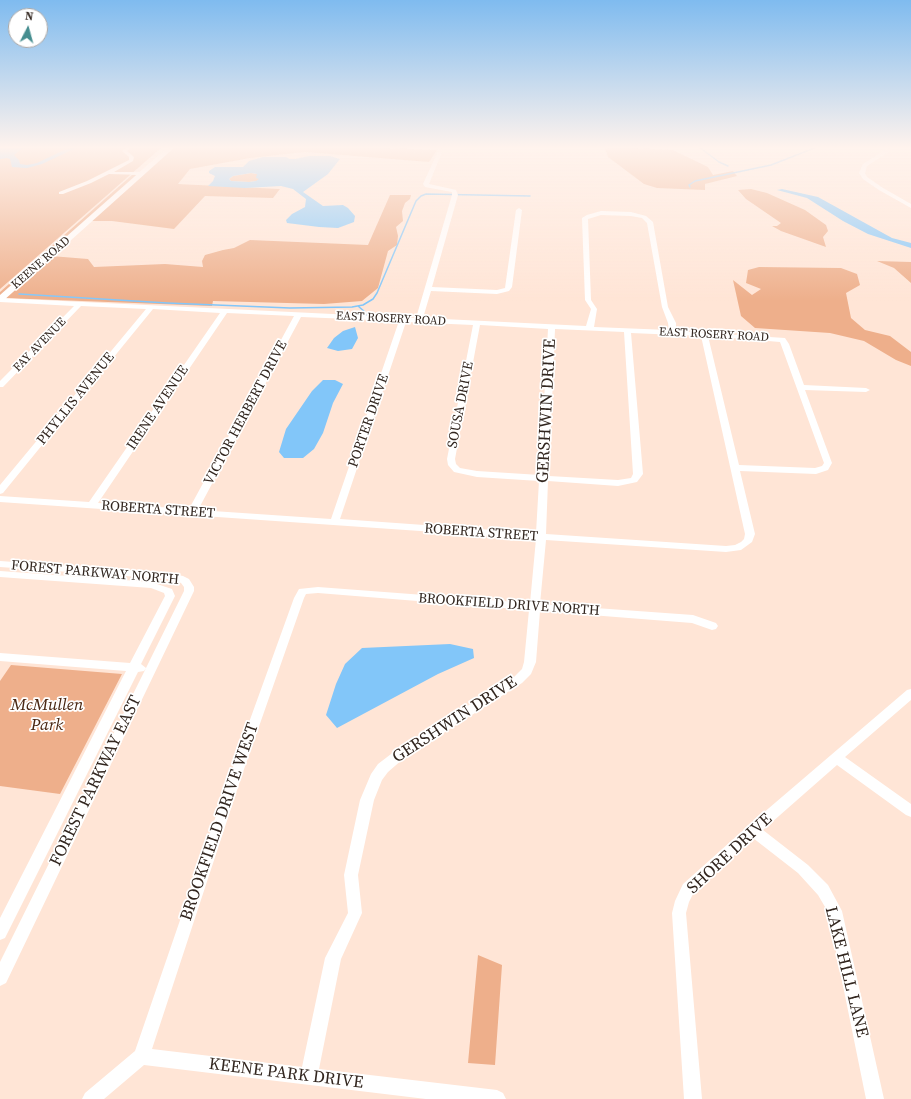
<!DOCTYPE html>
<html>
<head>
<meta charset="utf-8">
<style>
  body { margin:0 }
  #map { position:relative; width:911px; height:1099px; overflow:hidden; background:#ffe5d6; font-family:"Source Serif 4",serif }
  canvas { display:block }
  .north { position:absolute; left:8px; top:8px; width:40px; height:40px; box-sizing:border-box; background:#fff; border:1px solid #ada8a5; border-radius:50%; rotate:6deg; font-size:11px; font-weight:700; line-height:16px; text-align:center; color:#32261f }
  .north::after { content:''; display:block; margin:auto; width:14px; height:18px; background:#458d8f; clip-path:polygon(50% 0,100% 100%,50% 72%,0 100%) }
</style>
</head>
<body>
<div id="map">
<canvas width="911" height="1099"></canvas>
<div class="north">N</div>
</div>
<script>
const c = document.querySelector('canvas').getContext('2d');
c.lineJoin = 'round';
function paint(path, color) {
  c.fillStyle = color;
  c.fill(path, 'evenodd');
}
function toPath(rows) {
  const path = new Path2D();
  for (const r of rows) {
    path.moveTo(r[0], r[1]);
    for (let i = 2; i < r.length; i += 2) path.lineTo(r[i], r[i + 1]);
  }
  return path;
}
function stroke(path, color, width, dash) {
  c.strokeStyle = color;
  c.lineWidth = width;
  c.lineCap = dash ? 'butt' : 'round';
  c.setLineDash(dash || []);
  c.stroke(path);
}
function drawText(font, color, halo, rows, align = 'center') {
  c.font = font + ' "Source Serif 4",serif';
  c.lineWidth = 3.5;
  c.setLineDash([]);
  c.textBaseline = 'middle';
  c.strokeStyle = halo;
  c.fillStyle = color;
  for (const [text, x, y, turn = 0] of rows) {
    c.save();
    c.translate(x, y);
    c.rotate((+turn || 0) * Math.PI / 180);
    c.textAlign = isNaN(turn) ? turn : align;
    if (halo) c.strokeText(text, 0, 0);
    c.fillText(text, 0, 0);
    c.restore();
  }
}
const green = toPath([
  [0,147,162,147,0,289],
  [174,147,355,147,437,150,429,162,305,152,250,158,190,169,178,184,280,189,273,198,205,196,174,229,112,221,91,221],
  [611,147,673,150,708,167,713,175,733,171,737,176,705,184,705,190,657,188,644,184,608,157,605,149],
  [251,173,257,174,260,179,257,181,249,182,231,181,229,179,233,176],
  [132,175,139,175,0,296,0,292],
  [751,189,767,193,805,210,826,225,828,231,823,237,826,247,781,231,772,226,777,226,781,223,746,199,738,190],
  [390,195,411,195,410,199,405,203,402,211,403,221,396,227,398,236,397,245,388,251,378,288,362,301,324,304,213,301,212,306,4,298,51,256,88,259,94,267,165,264,203,267,202,261,205,255,223,250,234,248,250,240,368,245],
  [877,261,911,262,911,283,894,268],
  [759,267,841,268,857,274,860,285,846,293,851,318,865,330,890,336,911,352,911,366,896,360,864,341,830,333,755,328,741,316,733,280,752,295,761,289,746,283,748,270],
  [11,665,122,674,60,794,0,786,0,681],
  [478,955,502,965,495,1065,468,1063]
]);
const water = toPath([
  [0,147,24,147,14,155,19,160,20,164,27,165,37,163,64,150,78,147,42,164,27,168,12,167,10,159,7,158,0,159],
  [309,156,330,156,340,159,328,174,303,192,323,206,343,205,348,208,355,216,354,222,338,228,319,227,287,223,286,220,292,214,305,207,306,199,293,189,281,186,245,188,208,186,213,181,215,176,209,173,209,171,215,167,243,167,249,161,263,157,286,157,290,159,295,159],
  [251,173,257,174,256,178,259,179,256,181,249,182,231,181,229,179,233,176],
  [782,189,818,197,892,238,911,243,911,248,868,234,843,221,807,198,777,190],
  [355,327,358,338,352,349,338,351,327,348,334,338,343,331],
  [323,380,335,380,343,384,333,403,323,433,314,449,303,458,284,458,279,452,286,429,312,391],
  [450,644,473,649,474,658,438,674,337,728,326,715,336,684,345,664,362,648]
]);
const stream = toPath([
  [699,147,719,162,728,166],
  [690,187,689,185,695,181,771,165,817,147],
  [19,294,167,303,290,308,352,307,363,305,373,299,377,293,416,201,421,196,426,194,530,196],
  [358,306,365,312,366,315]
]);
const minor = toPath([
  [126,147,131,147,127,151,134,157,133,161,114,172,142,172,144,173,144,175,109,174,91,183,63,194,59,194,59,192,87,181,129,160,129,157,122,151,126,147],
  [440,147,444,147,429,184,456,190,458,195,432,287,497,290,505,288,516,210,519,208,522,210,512,287,509,291,497,294,431,291,423,318,586,326,591,309,585,300,582,218,587,215,601,211,631,212,646,216,653,222,668,307,676,323,676,331,785,338,789,344,804,385,866,388,870,390,866,392,805,390,832,463,828,470,816,474,740,471,755,534,752,542,741,550,726,552,546,540,540,604,693,615,716,623,718,626,716,629,712,630,692,623,540,611,536,662,531,674,522,683,403,759,388,772,382,780,374,800,358,875,362,913,341,959,319,1069,497,1090,503,1093,506,1099,426,1099,144,1065,104,1099,82,1099,85,1093,135,1051,230,775,294,598,299,589,318,587,530,603,536,539,0,502,0,496,89,502,220,313,153,309,3,493,0,494,0,485,146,309,81,306,3,387,0,387,0,381,74,306,0,302,0,298,416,318,452,195,452,192,425,187,423,184,440,147],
  [601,215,631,216,642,218,647,223,662,307,668,323,669,330,594,327,597,309,591,300,588,219,601,215],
  [227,313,294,316,189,509,98,503,227,313],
  [301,317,399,321,331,519,198,510,301,317],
  [406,322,473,325,447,459,448,465,454,472,477,477,539,481,536,533,340,519,406,322],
  [480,325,548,329,540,475,477,471,460,468,456,464,455,459,480,325],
  [555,329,624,332,633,474,631,478,618,480,549,476,555,329],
  [631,333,701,336,745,534,744,539,741,542,735,545,726,546,546,534,548,481,618,486,637,482,643,474,631,333],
  [708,336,780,342,824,463,822,466,815,468,739,465,708,336],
  [318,593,529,610,524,662,522,669,514,677,395,751,378,764,371,774,360,800,344,875,348,913,325,958,302,1067,152,1049,242,775,304,598,306,594,318,593],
  [890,147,896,147,867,166,865,173,867,177,883,188,911,204,911,208,879,190,863,179,859,173,863,164,890,147],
  [0,561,167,573,183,576,189,579,194,587,194,591,6,983,0,986,0,962,146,668,144,671,138,672,5,938,0,940,0,918,126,671,0,661,0,653,130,663,165,596,164,593,151,588,0,577,0,571,151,582,172,589,175,596,141,664,146,668,184,591,184,587,181,583,176,581,167,579,0,567,0,561],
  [911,689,911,700,845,757,911,804,911,817,906,815,837,765,763,830,808,865,828,885,842,911,884,1099,866,1099,828,912,818,895,798,873,753,838,693,894,689,902,686,913,702,1099,684,1099,672,913,675,901,683,884,748,826,907,690,911,689]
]);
const major = toPath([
  [168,147,175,147,3,301,0,301,0,295,168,147]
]);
const farStreetnames = [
  ["KEENE ROAD",41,263,-41],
  ["EAST ROSERY ROAD",391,319,3],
  ["EAST ROSERY ROAD",714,335,3],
  ["FAY AVENUE",40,345,-46]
];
const streetNames = [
  ["PHYLLIS AVENUE",76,399,-51],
  ["SOUSA DRIVE",461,405,-79],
  ["IRENE AVENUE",158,408,-56],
  ["VICTOR HERBERT DRIVE",246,413,-62],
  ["PORTER DRIVE",369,421,-71],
  ["ROBERTA STREET",158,510,4],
  ["ROBERTA STREET",481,533,4],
  ["FOREST PARKWAY NORTH",95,573,5],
  ["BROOKFIELD DRIVE NORTH",509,605,4]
];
const nearStreetnames = [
  ["GERSHWIN DRIVE",547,411,-87],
  ["GERSHWIN DRIVE",455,720,-33],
  ["FOREST PARKWAY EAST",96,781,-64],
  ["BROOKFIELD DRIVE WEST",220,822,-71],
  ["SHORE DRIVE",730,854,-43],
  ["LAKE HILL LANE",846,972,76],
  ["KEENE PARK DRIVE",286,1074,7]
];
const nearParknames = [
  ["McMullen",47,706],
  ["Park",47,726]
];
paint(green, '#eeaf8b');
paint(water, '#82c6f9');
stroke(stream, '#82c6f9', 1.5);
paint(minor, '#fff');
paint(major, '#fff');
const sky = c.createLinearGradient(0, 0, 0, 301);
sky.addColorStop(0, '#7fbbef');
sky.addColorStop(0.49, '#fff3ed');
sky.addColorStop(1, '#fff3ed00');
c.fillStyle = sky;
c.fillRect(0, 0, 911, 301);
drawText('12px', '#32261f', '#fff', farStreetnames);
drawText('14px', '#32261f', '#fff', streetNames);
drawText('17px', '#32261f', '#fff', nearStreetnames);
drawText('italic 17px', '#482510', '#fff', nearParknames);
</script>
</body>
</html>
